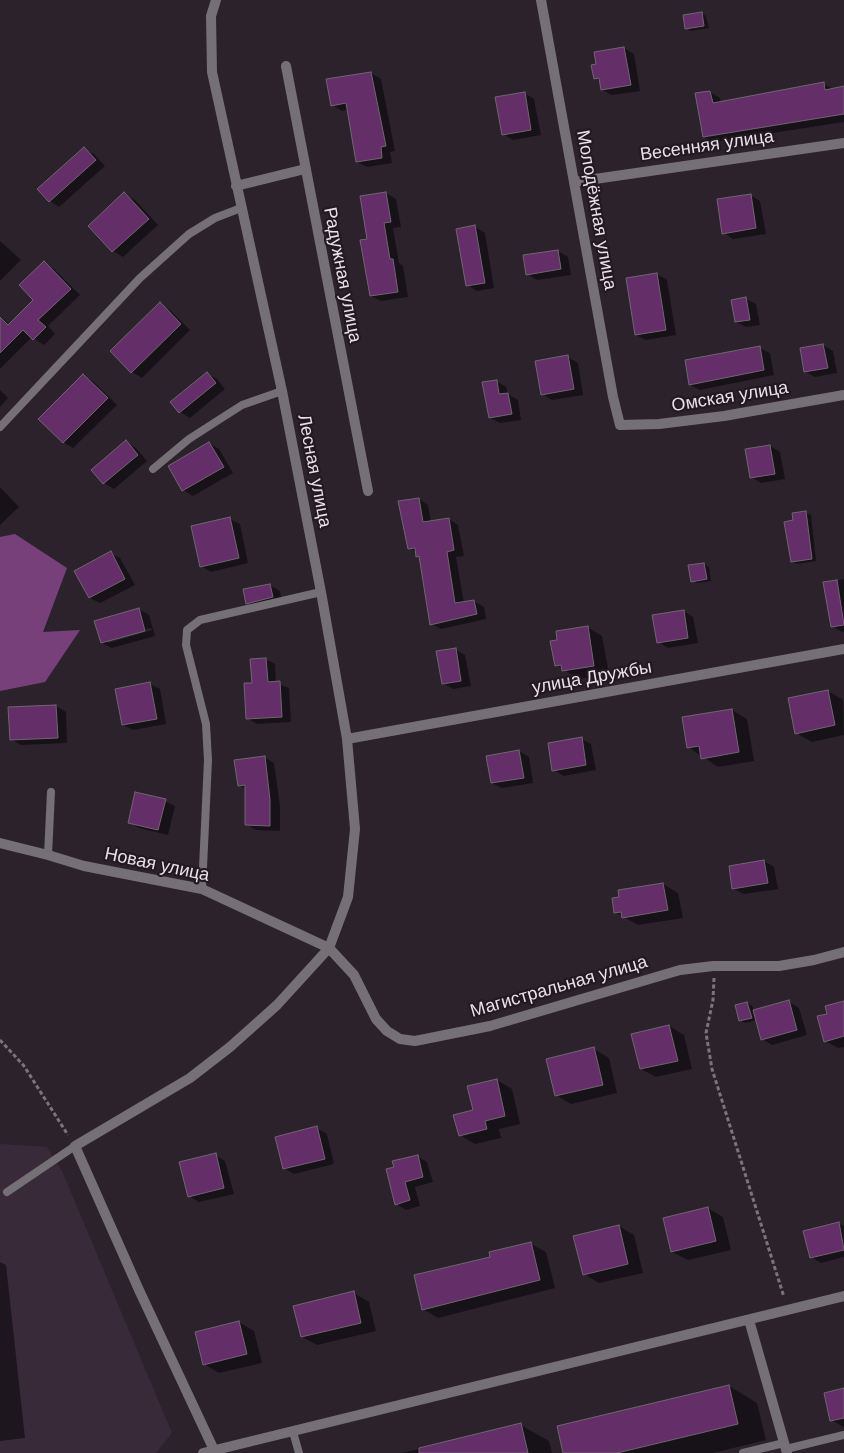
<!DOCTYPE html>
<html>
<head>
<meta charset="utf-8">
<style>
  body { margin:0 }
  canvas { display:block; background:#2b222c }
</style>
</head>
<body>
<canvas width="844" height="1453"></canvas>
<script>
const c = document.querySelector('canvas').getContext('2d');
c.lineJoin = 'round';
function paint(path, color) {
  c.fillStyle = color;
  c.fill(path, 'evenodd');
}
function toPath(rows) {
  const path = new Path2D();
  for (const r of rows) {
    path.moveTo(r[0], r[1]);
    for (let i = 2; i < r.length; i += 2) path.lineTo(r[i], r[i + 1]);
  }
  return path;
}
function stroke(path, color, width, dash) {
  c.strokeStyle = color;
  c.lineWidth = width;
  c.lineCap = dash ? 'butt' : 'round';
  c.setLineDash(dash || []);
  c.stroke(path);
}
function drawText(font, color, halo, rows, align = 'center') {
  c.font = font + ' Arial,sans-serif';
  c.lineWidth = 4.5;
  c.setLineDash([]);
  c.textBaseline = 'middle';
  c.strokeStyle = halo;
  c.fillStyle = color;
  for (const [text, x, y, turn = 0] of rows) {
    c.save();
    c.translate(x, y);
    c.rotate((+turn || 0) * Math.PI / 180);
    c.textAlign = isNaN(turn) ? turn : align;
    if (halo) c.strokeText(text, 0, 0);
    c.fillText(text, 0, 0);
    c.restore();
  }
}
const built = toPath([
  [0,1144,47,1147,62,1171,172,1433,156,1453,0,1453]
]);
const forest = toPath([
  [15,534,67,568,43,632,80,630,45,682,0,691,0,537]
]);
const shadow = toPath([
  [702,14,706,16,709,28,691,31,686,28],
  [624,48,634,54,640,91,612,95,602,90,601,82,595,78],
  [371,73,381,79,395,151,390,152,392,163,367,167,357,162,349,109,342,111,332,105],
  [823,84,834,89,844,88,844,122,714,142,704,137,710,92,720,98,721,103],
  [524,93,534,99,541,135,513,140,503,134],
  [84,149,94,154,105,166,59,207,50,201],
  [386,193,396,199,401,227,393,228,399,263,403,266,408,297,381,301,371,296,369,240],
  [125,194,135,200,158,225,123,257,113,251,90,226],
  [750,195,760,201,766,234,733,239,724,233],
  [475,227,485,233,494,288,477,291,467,285],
  [0,241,21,260,0,281],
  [558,251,568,257,571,275,537,280,527,274],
  [44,263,54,269,80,295,48,326,55,334,44,345,32,337,0,369,0,316,10,325,35,300],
  [657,274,667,280,676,335,646,340,636,335],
  [746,299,756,304,760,325,746,327,736,322],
  [160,304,170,310,190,330,142,378,132,372],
  [823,345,833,351,837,373,815,377,805,371],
  [760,348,770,353,774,375,700,390,690,385],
  [568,357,578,363,583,395,552,400,542,394],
  [207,374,217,379,225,389,190,418,180,412],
  [83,376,93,381,117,405,73,448,63,442],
  [496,381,506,387,508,394,518,400,521,420,500,423,490,418],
  [0,390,8,398,0,407],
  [126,442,136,448,147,461,114,489,104,483],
  [209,443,219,449,233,473,193,496,183,490],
  [770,446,780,452,785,479,761,483,751,477],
  [0,487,19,507,0,525],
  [419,499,428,505,431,522,449,519,458,525,464,556,456,557,464,603,474,601,484,607,486,619,441,629,431,624,420,558,417,552,409,548],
  [806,513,811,515,816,561,797,564,792,561,795,521],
  [230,519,240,524,248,563,211,572,201,566],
  [110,553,120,558,135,585,100,603,90,598,76,571],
  [704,564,709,567,711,581,697,583,692,581],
  [844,579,844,631,842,632,832,626,825,583],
  [270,585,280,591,282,603,257,609,247,603],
  [139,609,149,615,155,636,112,648,102,643],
  [151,628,152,630,108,643,108,640],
  [683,611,693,617,698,643,668,648,658,642],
  [587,627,602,636,609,674,579,679,556,665],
  [455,649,465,655,471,686,453,689,443,683],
  [265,659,275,664,276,683,289,688,291,722,257,724,247,718,253,684],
  [150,684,160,689,166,724,133,730,123,725],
  [828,691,843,700,844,735,812,742,796,733],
  [56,706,66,712,67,743,21,745,11,739,10,708],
  [732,710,747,719,754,761,718,767,688,747],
  [581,739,591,744,596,770,564,776,554,770],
  [519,751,529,757,533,783,502,788,492,783],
  [264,757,274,763,280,806,280,831,256,830,246,824,246,789,239,785],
  [165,801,175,806,168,835,139,828,129,822],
  [764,861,774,867,778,889,744,894,734,889],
  [663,884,678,893,683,918,638,925,615,912],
  [789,1002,799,1008,807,1035,772,1045,762,1039,757,1020,745,1023,740,1021,736,1006,747,1003,752,1006,754,1012],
  [844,1002,844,1047,838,1048,825,1041,829,1014],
  [669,1026,684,1035,692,1069,656,1077,641,1069],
  [594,1049,609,1058,617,1093,571,1104,556,1095],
  [497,1080,512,1089,520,1124,499,1129,501,1138,475,1144,460,1135],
  [317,1128,327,1134,334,1164,294,1174,284,1168],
  [215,1155,225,1161,234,1194,199,1202,189,1196],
  [417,1156,427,1162,433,1182,415,1187,420,1206,406,1210,396,1204,387,1170],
  [708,1208,723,1217,731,1250,688,1260,672,1252],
  [839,1224,844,1226,844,1257,821,1263,811,1257],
  [619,1226,634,1235,643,1273,599,1283,584,1274],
  [531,1244,546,1252,555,1288,438,1318,423,1309,492,1258],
  [0,1262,6,1265,25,1438,0,1441],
  [354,1293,369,1302,376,1331,317,1345,302,1337],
  [239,1322,254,1331,262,1363,219,1373,204,1364],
  [729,1386,757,1403,766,1440,713,1453,564,1453],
  [844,1389,844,1427,831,1420],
  [521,1425,549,1441,552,1453,402,1453]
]);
const building = toPath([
  [702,12,704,26,685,29,683,15,702,12],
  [624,47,631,85,601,90,599,78,594,79,591,65,596,64,594,52,624,47],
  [371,72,386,146,381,147,382,158,356,162,346,103,331,106,326,79,371,72],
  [824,82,825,90,844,86,844,114,703,137,695,93,710,91,713,103,824,82],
  [525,92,531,130,502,135,495,97,525,92],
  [84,147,96,160,49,202,37,189,84,147],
  [124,192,149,219,112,252,88,226,124,192],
  [386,192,391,222,384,223,390,259,393,259,398,292,370,296,360,240,367,239,360,196,386,192],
  [751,194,756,228,722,234,717,199,751,194],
  [475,225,485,283,466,286,456,229,475,225],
  [558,250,561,269,526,275,523,255,558,250],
  [44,261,71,289,38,320,46,327,33,340,23,330,0,353,0,317,8,325,33,300,19,285,44,261],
  [657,273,666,330,635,335,626,278,657,273],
  [746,297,750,320,735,322,731,300,746,297],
  [160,302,181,324,131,373,110,351,160,302],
  [823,344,828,368,804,372,800,348,823,344],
  [760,346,764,370,689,385,685,360,760,346],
  [568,355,574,389,541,395,535,361,568,355],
  [207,372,216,383,179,413,170,402,207,372],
  [83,374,108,398,63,443,38,419,83,374],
  [497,380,499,394,508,393,512,414,489,418,482,382,497,380],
  [126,440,138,455,103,484,91,470,126,440],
  [209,442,224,467,182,491,168,466,209,442],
  [770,445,775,474,750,478,745,449,770,445],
  [419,498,423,522,449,518,454,550,447,552,455,603,474,600,477,614,430,625,419,556,416,557,415,548,408,549,398,501,419,498],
  [806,511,812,559,791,562,784,522,793,520,792,513,806,511],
  [230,517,239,558,200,567,191,526,230,517],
  [111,551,125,579,89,598,74,571,111,551],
  [704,563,707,579,691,582,688,565,704,563],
  [837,580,844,625,831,627,823,582,837,580],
  [270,584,273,597,246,604,243,589,270,584],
  [139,608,145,631,101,643,94,621,139,608],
  [684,610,688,638,657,643,652,615,684,610],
  [588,626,594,666,562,671,561,665,555,666,550,641,557,640,556,631,588,626],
  [456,648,461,681,442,684,436,651,456,648],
  [266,658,268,682,280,681,282,717,246,719,244,683,252,683,250,659,266,658],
  [150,682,157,719,122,725,115,689,150,682],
  [828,690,835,725,795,734,788,698,828,690],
  [56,705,58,738,10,740,8,707,56,705],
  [732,709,739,752,701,759,699,746,687,748,682,717,732,709],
  [582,737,586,765,552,771,548,743,582,737],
  [519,750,524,778,491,783,486,756,519,750],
  [265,756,270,800,270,826,245,825,245,785,238,786,234,760,265,756],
  [135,792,166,799,158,830,128,823,135,792],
  [764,860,768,883,732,889,729,866,764,860],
  [663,883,668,910,622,918,621,912,614,913,612,898,619,897,618,890,663,883],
  [789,1000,797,1030,761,1040,753,1010,789,1000],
  [844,1001,844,1036,824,1042,817,1016,827,1014,825,1006,844,1001],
  [747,1002,752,1018,739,1021,735,1005,747,1002],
  [669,1025,678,1061,640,1069,631,1034,669,1025],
  [594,1047,603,1085,555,1096,546,1059,594,1047],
  [497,1079,505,1116,485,1121,487,1129,459,1136,453,1115,473,1110,467,1086,497,1079],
  [317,1126,325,1159,283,1169,275,1137,317,1126],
  [216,1153,224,1188,188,1197,179,1162,216,1153],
  [418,1155,423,1177,405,1182,410,1200,395,1205,386,1169,394,1167,392,1161,418,1155],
  [708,1207,716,1241,671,1252,663,1218,708,1207],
  [839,1222,844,1250,810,1258,803,1231,839,1222],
  [619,1225,628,1264,583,1275,573,1236,619,1225],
  [531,1242,540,1280,422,1310,414,1275,490,1257,489,1252,531,1242],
  [354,1291,361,1323,301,1337,293,1306,354,1291],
  [239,1321,247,1354,203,1365,195,1332,239,1321],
  [729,1385,738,1424,617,1453,563,1453,557,1426,729,1385],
  [844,1388,844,1418,830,1421,824,1393,844,1388],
  [521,1423,528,1453,419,1453,419,1448,521,1423]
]);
const path = toPath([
  [714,978,713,1000,706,1033,712,1069,784,1297],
  [0,1040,24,1066,68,1135]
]);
const service = toPath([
  [0,427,140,278,189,234,215,218,241,208],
  [153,469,189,439,242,405,282,391],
  [48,855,51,792],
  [202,889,208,760,206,724,186,645,187,630,200,620,321,592],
  [7,1192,75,1146],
  [293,1432,299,1453],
  [786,1449,844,1435],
  [743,1453,784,1443]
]);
const minor = toPath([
  [541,0,613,397,620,425,659,424,724,416,844,395],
  [286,66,368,491],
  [574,182,844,143],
  [236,186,305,169],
  [347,739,844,649],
  [0,843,48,855,84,866,202,889,329,948,354,975,376,1019,387,1031,400,1039,415,1041,490,1026,680,970,713,966,779,966,814,960,844,952],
  [749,1320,787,1453],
  [214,1450,139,1290,75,1146,190,1078,230,1047,277,1005,329,948,348,897,355,829,347,739,321,592,282,391,212,72,211,16,216,0],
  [203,1453,844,1296]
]);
const streetNames = [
  ["Весенняя улица",707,146,-8],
  ["Молодёжная улица",596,210,80],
  ["Радужная улица",342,275,79],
  ["Омская улица",730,397,-9],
  ["Лесная улица",314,471,79],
  ["улица Дружбы",592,678,-10],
  ["Новая улица",157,865,12],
  ["Магистральная улица",559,987,-16]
];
paint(built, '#382a39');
paint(forest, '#78407b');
paint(shadow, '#0007');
paint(building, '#642e68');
stroke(building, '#6f6570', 1);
stroke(path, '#7b747c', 3, [4, 2.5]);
stroke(service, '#757075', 8);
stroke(minor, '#757075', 10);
drawText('18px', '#e8e2e8', '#221922', streetNames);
</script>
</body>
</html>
